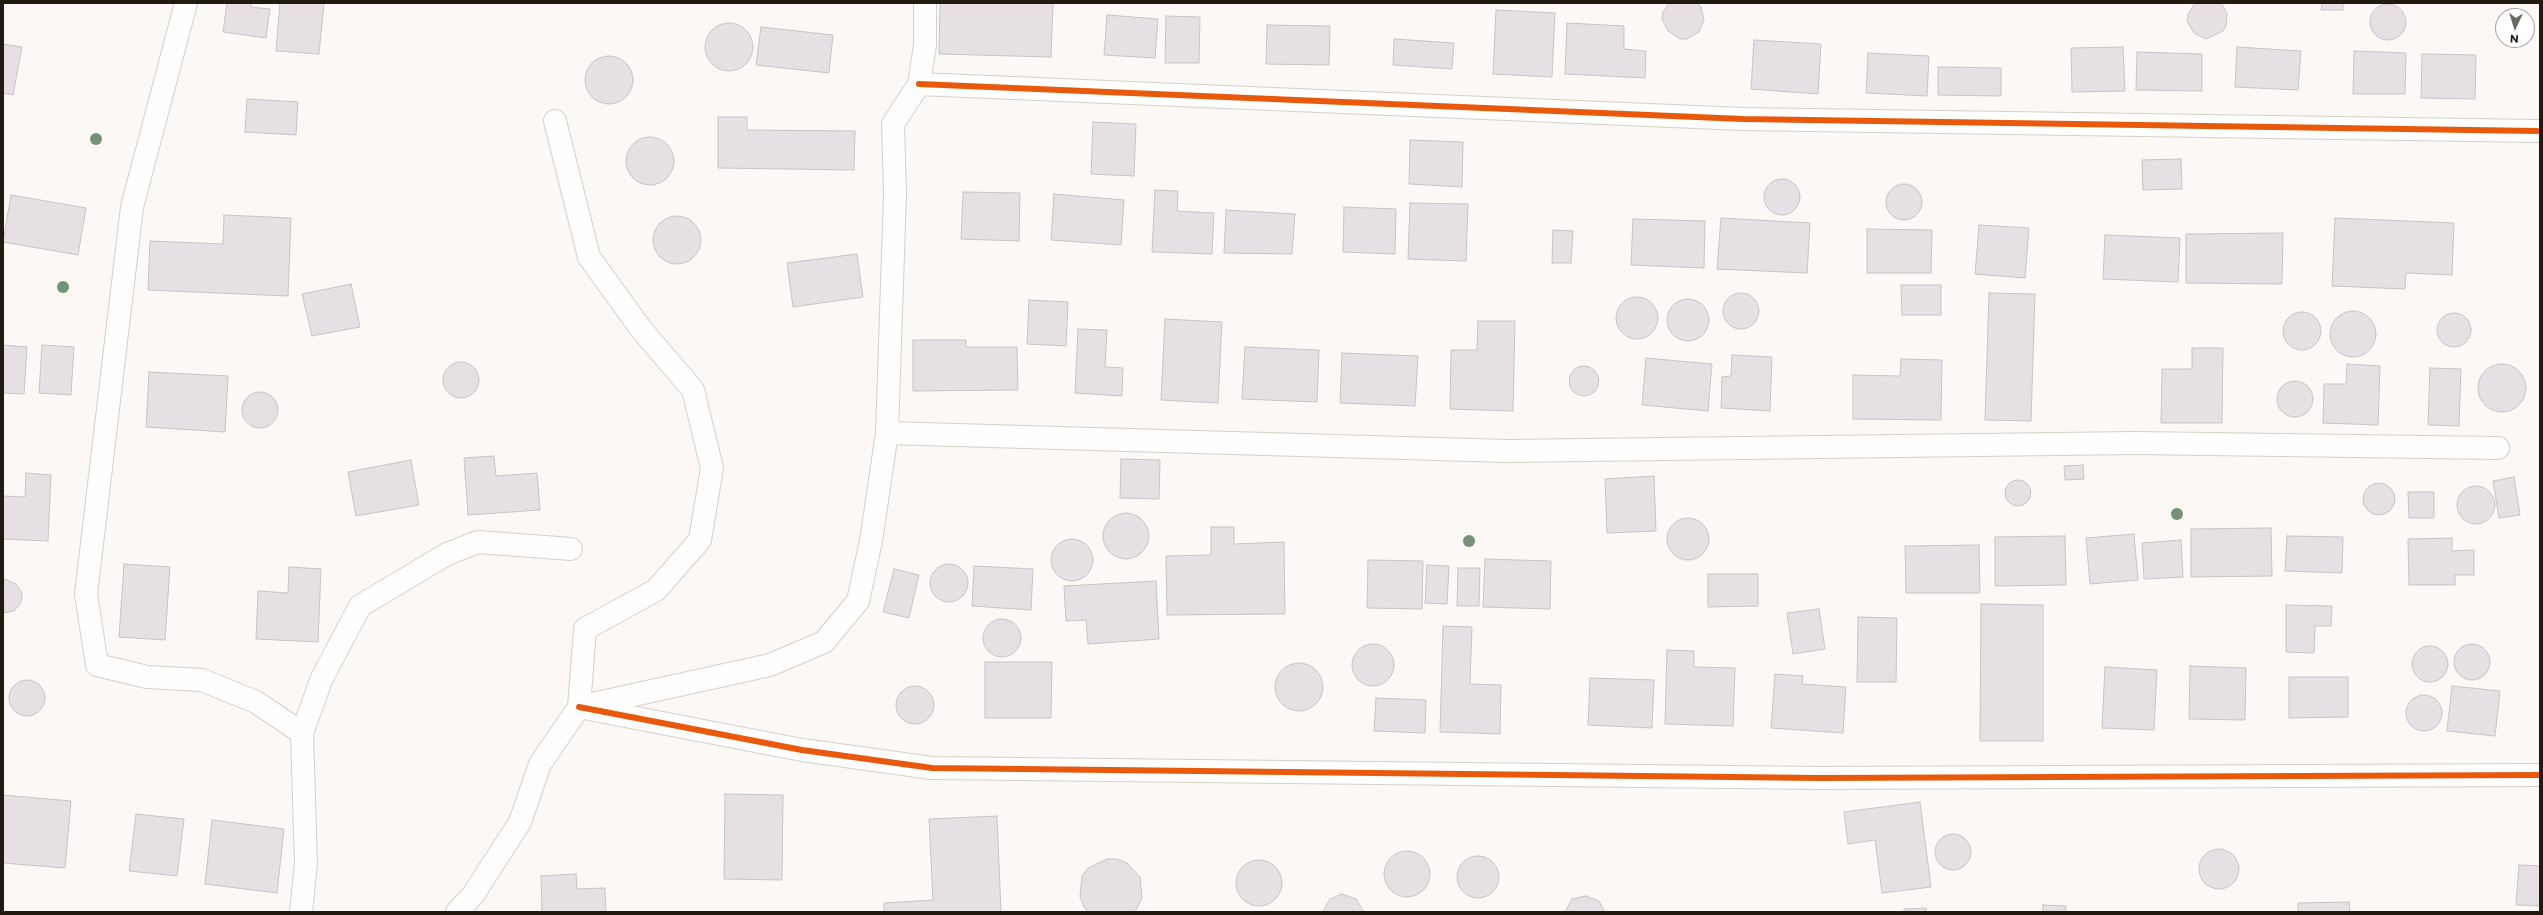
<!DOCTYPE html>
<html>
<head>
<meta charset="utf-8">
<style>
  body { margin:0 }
  #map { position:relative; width:2543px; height:915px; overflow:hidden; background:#fbf8f5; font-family:Montserrat,sans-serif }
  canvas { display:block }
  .frame { position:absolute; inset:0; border:4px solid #211a10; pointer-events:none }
  .north { position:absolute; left:2495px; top:8px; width:40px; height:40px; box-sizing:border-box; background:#fff; border:1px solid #a6a39f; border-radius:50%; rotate:184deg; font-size:11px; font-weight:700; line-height:16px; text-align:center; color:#211a10 }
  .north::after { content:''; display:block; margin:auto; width:14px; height:18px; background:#6d6860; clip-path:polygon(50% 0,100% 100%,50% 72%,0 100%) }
</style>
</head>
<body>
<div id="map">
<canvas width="2543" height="915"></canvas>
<div class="frame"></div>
<div class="north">N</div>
</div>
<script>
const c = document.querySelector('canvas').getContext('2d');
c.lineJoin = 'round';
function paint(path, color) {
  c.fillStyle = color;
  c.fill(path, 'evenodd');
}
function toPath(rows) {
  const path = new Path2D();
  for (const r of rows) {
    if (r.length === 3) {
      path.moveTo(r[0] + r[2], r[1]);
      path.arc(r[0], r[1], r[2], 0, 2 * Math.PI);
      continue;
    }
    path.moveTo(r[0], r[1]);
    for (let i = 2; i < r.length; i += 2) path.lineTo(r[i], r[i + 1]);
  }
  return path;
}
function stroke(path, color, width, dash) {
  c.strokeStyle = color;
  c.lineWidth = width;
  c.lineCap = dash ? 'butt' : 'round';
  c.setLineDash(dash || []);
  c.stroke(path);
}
const building = toPath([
  [227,3,251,3,251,7,270,9,266,38,223,32,227,3],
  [280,3,324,3,319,54,276,51,280,3],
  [940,3,1053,3,1051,57,939,54,940,3],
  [1669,3,1697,3,1701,7,1704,20,1699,32,1687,39,1680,39,1668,31,1662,19,1663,12,1669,3],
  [2195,3,2221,3,2227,13,2226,26,2223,31,2206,39,2194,33,2187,21,2188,14,2195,3],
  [2322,3,2343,3,2343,10,2321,10,2322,3],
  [2388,22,18],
  [1496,10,1555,13,1552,77,1493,74,1496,10],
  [1107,15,1158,19,1155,58,1104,55,1107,15],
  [1166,16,1200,17,1199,63,1165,63,1166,16],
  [1567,23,1624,26,1624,49,1646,51,1645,78,1565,74,1567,23],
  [729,47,24],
  [1267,25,1330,26,1329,65,1266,64,1267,25],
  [761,27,833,35,829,73,756,65,761,27],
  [1394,39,1454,43,1452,69,1393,65,1394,39],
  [1754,40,1821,44,1818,94,1751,89,1754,40],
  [3,44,22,47,13,95,3,93,3,44],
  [2123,47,2125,91,2072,92,2071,48,2123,47],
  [2237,47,2301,51,2298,90,2235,87,2237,47],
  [2354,51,2406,53,2405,94,2353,94,2354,51],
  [2137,52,2202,54,2202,91,2136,90,2137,52],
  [1868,53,1929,56,1927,96,1866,93,1868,53],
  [2422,54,2476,55,2475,99,2421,98,2422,54],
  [609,80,24],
  [1938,67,2001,68,2001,96,1938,95,1938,67],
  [247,99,298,102,296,135,245,132,247,99],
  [718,117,747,117,747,130,855,131,854,170,718,168,718,117],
  [1093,122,1136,124,1134,176,1091,174,1093,122],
  [650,161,24],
  [1410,140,1463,142,1462,187,1409,184,1410,140],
  [2181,159,2182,189,2143,190,2142,160,2181,159],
  [1782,197,18],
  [1904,202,18],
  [1155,190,1178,191,1177,211,1214,213,1212,254,1152,252,1155,190],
  [963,192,1020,193,1019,241,961,239,963,192],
  [1054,194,1124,200,1121,245,1051,240,1054,194],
  [11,195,86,208,78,255,3,242,11,195],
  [1410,203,1468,204,1466,261,1408,259,1410,203],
  [1344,207,1396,209,1395,254,1343,252,1344,207],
  [1226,210,1295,214,1292,254,1224,253,1226,210],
  [224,215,291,218,288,296,148,290,150,241,223,244,224,215],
  [677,240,24],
  [1721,218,1810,223,1807,273,1717,269,1721,218],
  [2335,218,2454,223,2452,275,2406,273,2405,289,2332,286,2335,218],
  [1633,219,1705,221,1704,268,1631,265,1633,219],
  [1979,225,2029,228,2025,278,1975,274,1979,225],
  [1867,229,1932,230,1931,273,1867,273,1867,229],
  [1553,230,1573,231,1571,263,1552,263,1553,230],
  [2283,233,2282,284,2186,283,2186,234,2283,233],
  [2105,235,2180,238,2178,282,2103,279,2105,235],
  [857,254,863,297,793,307,787,263,857,254],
  [351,284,360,327,312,336,302,294,351,284],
  [1901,285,1941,285,1941,315,1902,315,1901,285],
  [1741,311,18],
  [1989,293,2035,294,2031,421,1985,420,1989,293],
  [1637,318,21],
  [1688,320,21],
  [1029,300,1068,302,1066,346,1027,344,1029,300],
  [2353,334,23],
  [2302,331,19],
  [2454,330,17],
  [1165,319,1222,322,1218,403,1161,400,1165,319],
  [1478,321,1515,321,1513,411,1450,409,1451,350,1477,350,1478,321],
  [1078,329,1107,330,1105,367,1123,368,1122,396,1075,393,1078,329],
  [913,340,966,340,966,347,1017,347,1018,390,913,391,913,340],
  [3,345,27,347,24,394,3,393,3,345],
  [42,345,74,347,71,395,39,393,42,345],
  [1245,347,1319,350,1317,402,1242,399,1245,347],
  [2192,348,2223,348,2222,423,2161,423,2162,369,2192,369,2192,348],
  [1342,353,1418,356,1415,406,1340,403,1342,353],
  [1732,355,1772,357,1770,411,1721,408,1722,377,1731,376,1732,355],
  [1646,358,1712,364,1708,411,1642,405,1646,358],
  [1901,359,1942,360,1941,420,1853,419,1853,375,1900,376,1901,359],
  [461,380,18],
  [2347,364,2380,366,2378,425,2323,423,2324,384,2346,384,2347,364],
  [2502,388,24],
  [1584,381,15],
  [2430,368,2461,369,2459,426,2428,425,2430,368],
  [149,372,228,376,225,432,146,427,149,372],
  [2295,399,18],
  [260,410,18],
  [494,456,496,476,537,473,540,510,468,515,464,458,494,456],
  [1121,459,1160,460,1159,499,1120,498,1121,459],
  [411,460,419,505,356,516,348,472,411,460],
  [2083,465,2084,479,2065,480,2064,466,2083,465],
  [26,473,51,475,48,541,3,539,3,496,25,497,26,473],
  [1654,476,1656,531,1607,533,1605,479,1654,476],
  [2514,477,2520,515,2499,518,2493,481,2514,477],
  [2018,493,13],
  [2379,499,16],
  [2476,505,19],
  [2408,492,2434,492,2434,518,2409,518,2408,492],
  [1126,536,23],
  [1688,539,21],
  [1211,527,1234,527,1234,544,1284,542,1285,614,1167,615,1166,556,1211,555,1211,527],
  [2271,528,2272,576,2191,577,2191,529,2271,528],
  [2134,534,2138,580,2090,584,2086,538,2134,534],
  [2065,536,2066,585,1995,586,1995,537,2065,536],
  [2287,536,2343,537,2342,573,2285,571,2287,536],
  [2452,538,2452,551,2474,550,2474,575,2455,575,2455,585,2409,585,2408,539,2452,538],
  [1072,560,21],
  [2181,540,2183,577,2144,579,2142,543,2181,540],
  [1979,545,1980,593,1906,593,1905,546,1979,545],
  [1485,559,1551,561,1550,609,1483,607,1485,559],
  [1368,560,1423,561,1422,609,1367,608,1368,560],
  [949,583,19],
  [124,564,170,567,165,640,119,637,124,564],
  [1427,565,1449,566,1447,604,1425,603,1427,565],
  [974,566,1033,569,1031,610,972,606,974,566],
  [289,567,321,569,318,642,256,639,258,591,288,593,289,567],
  [1458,568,1480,568,1479,606,1457,606,1458,568],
  [894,569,919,575,909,618,883,612,894,569],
  [1708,574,1758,574,1758,606,1708,607,1708,574],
  [5,579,16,584,22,593,22,598,20,604,14,611,4,613,3,580,5,579],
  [1156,581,1159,639,1088,644,1086,620,1066,621,1064,586,1156,581],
  [1981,604,2043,605,2043,741,1980,741,1981,604],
  [2286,605,2332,606,2331,626,2315,626,2314,653,2286,652,2286,605],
  [1819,609,1825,649,1793,654,1787,613,1819,609],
  [1858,617,1897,618,1896,682,1857,682,1858,617],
  [1002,638,19],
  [1443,626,1472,627,1470,684,1501,685,1500,734,1440,732,1443,626],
  [2472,662,18],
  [1373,665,21],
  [2430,664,18],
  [1667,650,1694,651,1694,667,1735,668,1733,726,1665,724,1667,650],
  [985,662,1052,662,1051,718,985,718,985,662],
  [1299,687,24],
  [2190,666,2246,668,2245,720,2189,719,2190,666],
  [2105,667,2157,670,2154,730,2102,728,2105,667],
  [1775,674,1803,676,1802,684,1846,687,1843,733,1771,728,1775,674],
  [2289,677,2348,677,2348,717,2289,718,2289,677],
  [1590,678,1654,680,1652,728,1588,725,1590,678],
  [27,698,18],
  [2452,686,2500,691,2495,736,2447,731,2452,686],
  [915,705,19],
  [2424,713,18],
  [1376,698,1426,700,1425,733,1374,731,1376,698],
  [725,794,783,795,782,880,724,879,725,794],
  [3,795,71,801,65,868,3,863,3,795],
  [1920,802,1931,887,1882,893,1875,840,1848,844,1844,812,1920,802],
  [136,814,184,819,177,876,129,871,136,814],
  [997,816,1001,912,884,912,884,903,933,900,929,819,997,816],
  [212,820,284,829,277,893,205,884,212,820],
  [1953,852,18],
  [2219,869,20],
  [1407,874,23],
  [1478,877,21],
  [1107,859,1117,859,1127,863,1140,877,1142,898,1135,912,1088,912,1084,907,1080,897,1082,876,1088,868,1107,859],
  [1259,883,23],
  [2519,865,2540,866,2540,906,2516,905,2519,865],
  [576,874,577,889,605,888,606,912,542,912,541,876,576,874],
  [1342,894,1356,899,1364,912,1323,912,1330,899,1342,894],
  [1586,896,1599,901,1605,912,1565,912,1572,899,1586,896],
  [2349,902,2350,912,2298,912,2298,903,2349,902],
  [2043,905,2066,906,2066,912,2043,912,2043,905],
  [1926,908,1926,912,1904,912,1904,909,1926,908]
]);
const street = toPath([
  [186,3,132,207,86,594,97,665,147,677,202,680,256,702,302,733,306,864,301,912],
  [919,84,1743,119,2537,131],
  [887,433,1507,451,2135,443,2498,448],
  [588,705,770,665,824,642,858,601,871,541,887,433,895,194,893,124,919,84,925,45,925,3],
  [579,707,802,750,932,768,1819,778,2540,775],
  [302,733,322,678,360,606,447,554,478,542,571,549],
  [457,912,473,895,520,822,540,764,579,707,585,629,656,590,700,540,712,468,693,390,641,329,589,257,555,121]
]);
const cycleway = toPath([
  [919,84,1743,119,2537,131],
  [579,707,802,750,932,768,1819,778,2540,775]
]);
const trees = [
  [96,139],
  [63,287],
  [2177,514],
  [1469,541]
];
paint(building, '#e6dfe3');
stroke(building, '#c9c3c6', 1);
stroke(street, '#d5d0c9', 24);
stroke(street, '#fefefe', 22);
stroke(cycleway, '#e8590c', 6);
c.fillStyle = '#739278';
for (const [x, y] of trees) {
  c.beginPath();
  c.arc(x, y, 6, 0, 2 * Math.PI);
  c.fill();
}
</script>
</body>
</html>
